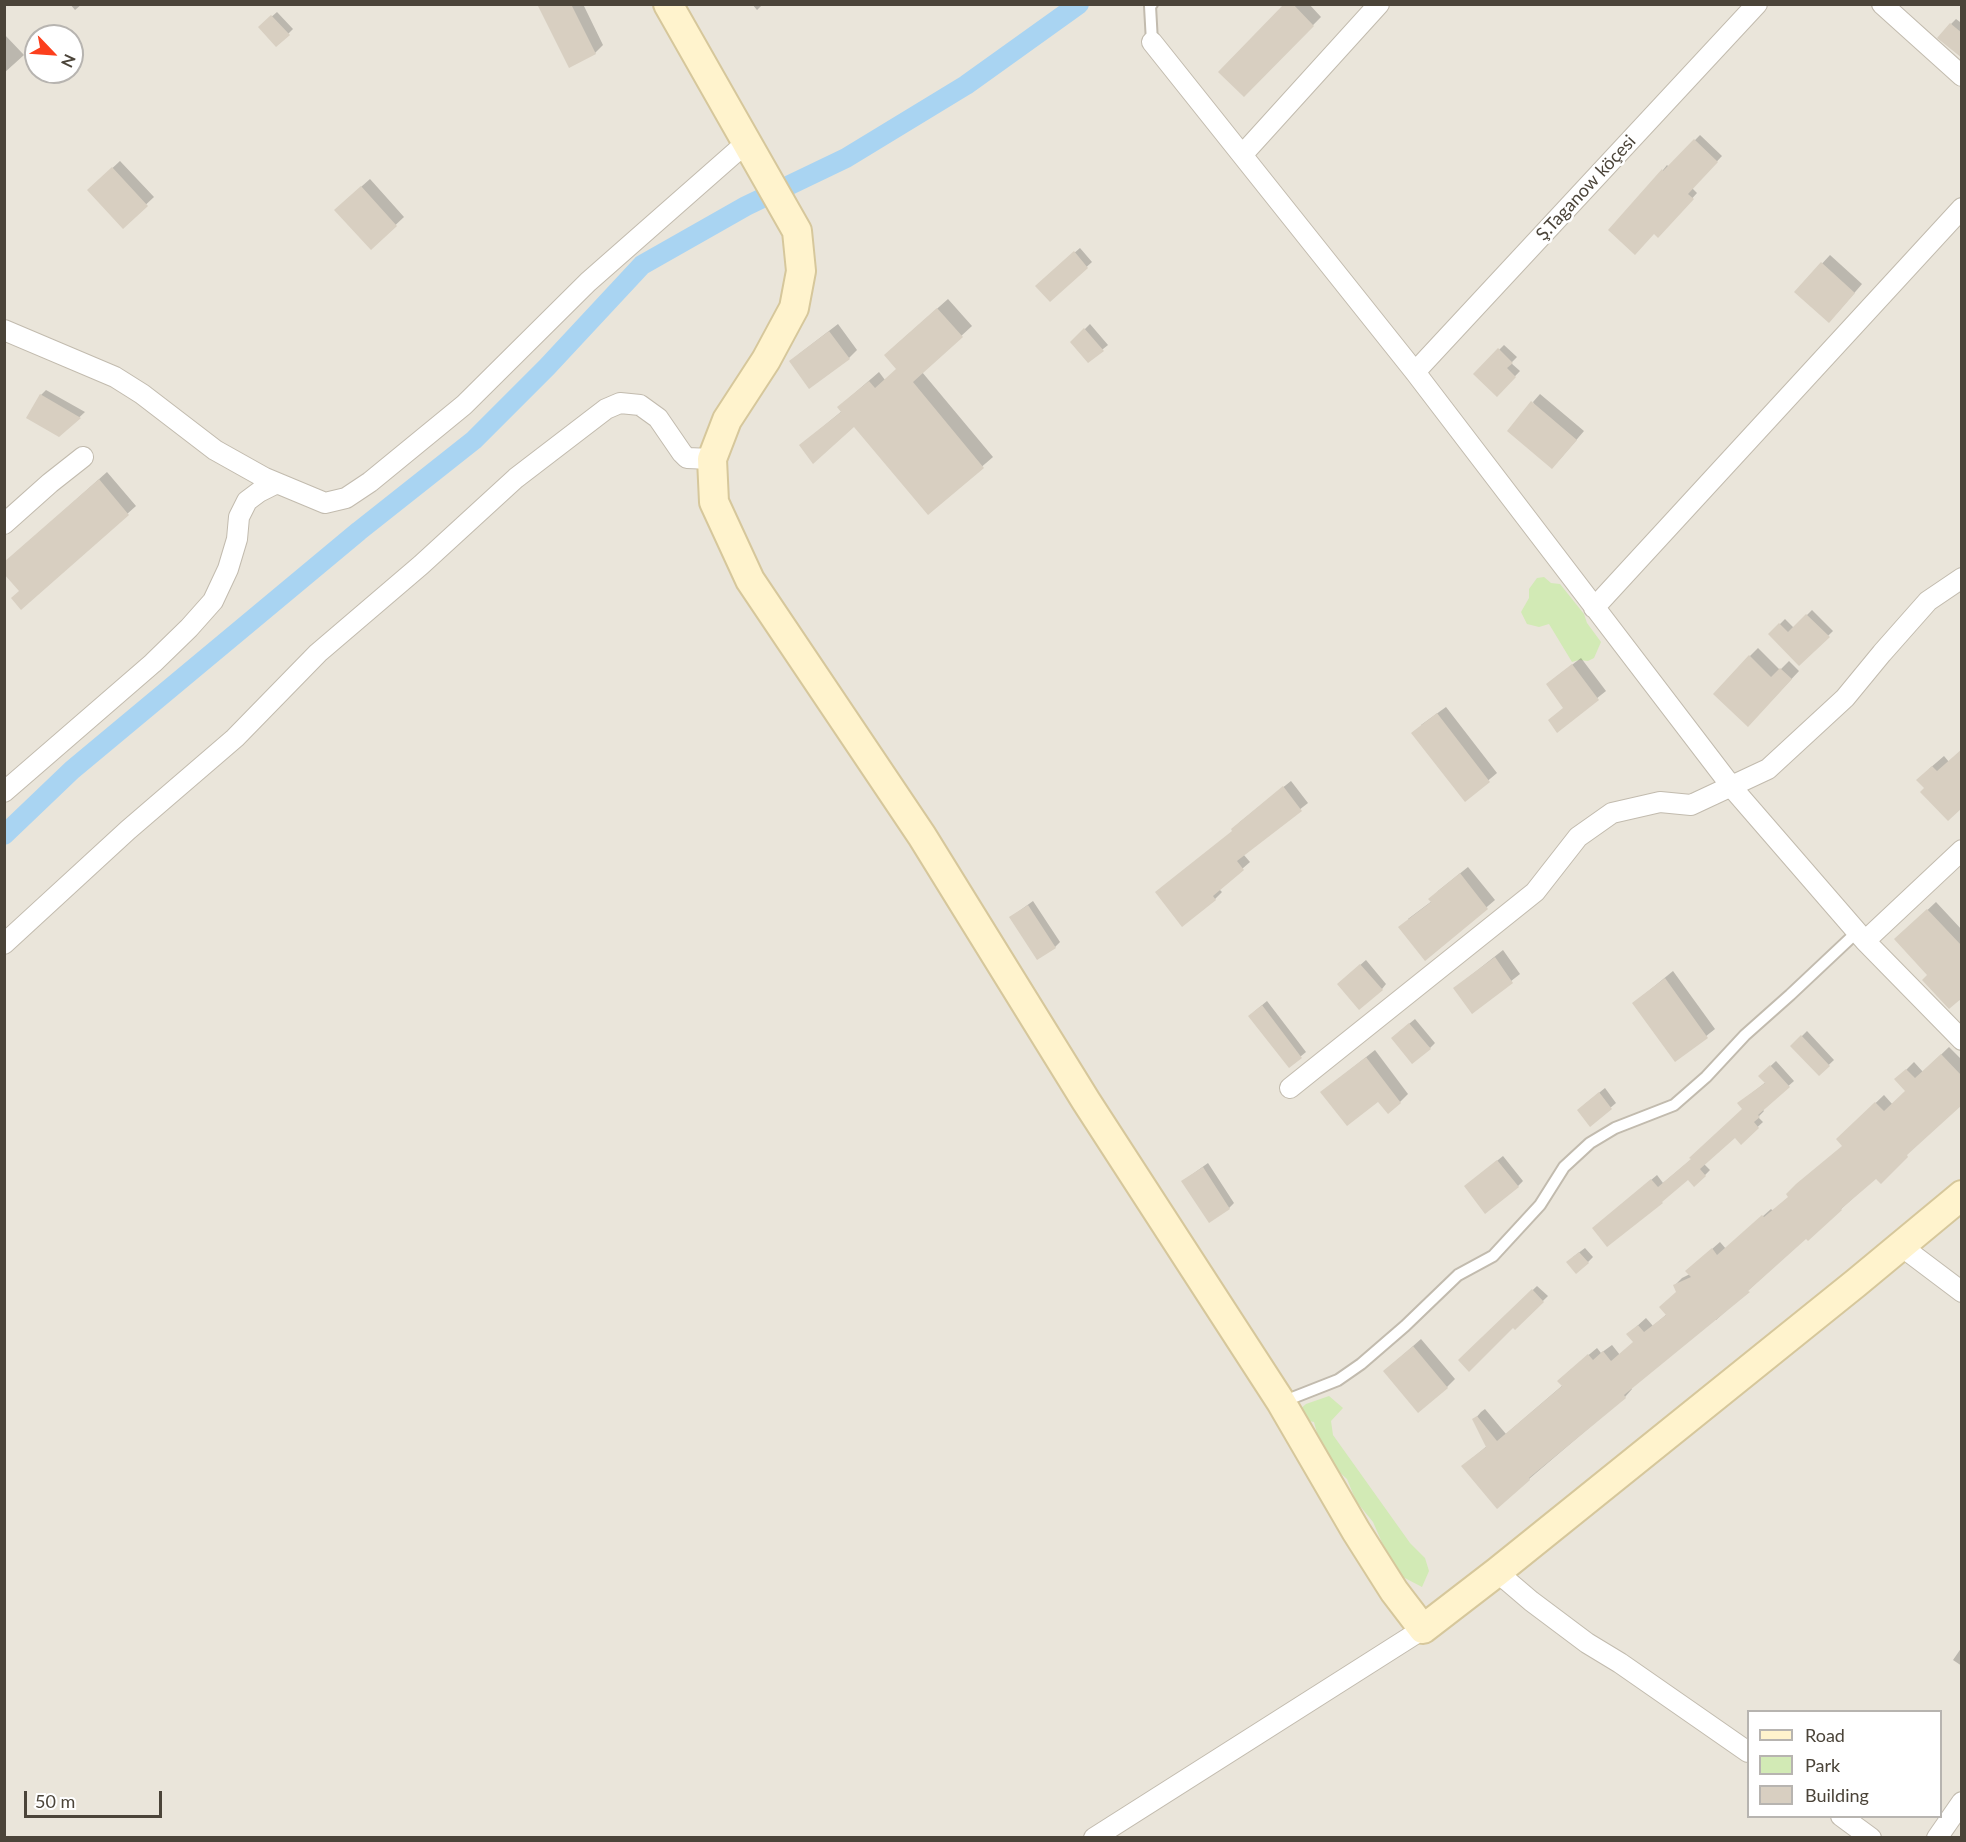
<!DOCTYPE html>
<html>
<head>
<meta charset="utf-8">
<style>
  body { margin:0 }
  #map { position:relative; width:1966px; height:1842px; overflow:hidden; background:#f6f3ec; font-family:Lato,sans-serif }
  canvas { display:block }
  .frame { position:absolute; inset:0; border:6px solid #4b4439; pointer-events:none }
  .legend { position:absolute; left:1747px; top:1710px; width:195px; height:108px; box-sizing:border-box; background:#fff; border:2px solid #b7b4b0; margin:0; padding:8px 10px; list-style:none; font-size:18px; color:#4b4439 }
  .legend li { display:flex; align-items:center; gap:12px; height:30px }
  .legend b { width:30px; border:2px solid #b7b4b0 }
  .north { position:absolute; left:24px; top:24px; width:60px; height:60px; box-sizing:border-box; background:#fff; border:2px solid #b7b4b0; border-radius:50%; rotate:115deg; font-size:16px; font-weight:700; line-height:24px; text-align:center; color:#4b4439 }
  .north::after { content:''; display:block; margin:auto; width:21px; height:27px; background:#fc3f1d; clip-path:polygon(50% 0,100% 100%,50% 72%,0 100%) }
  .scale { position:absolute; left:24px; top:1791px; width:138px; height:27px; box-sizing:border-box; border:3px solid #4b4439; border-top:0; padding-left:8px; font-size:18px; line-height:21px; white-space:nowrap; color:#4b4439; -webkit-text-stroke:4px #fff; paint-order:stroke }
</style>
</head>
<body>
<div id="map">
<canvas width="1966" height="1842"></canvas>
<div class="frame"></div>
<ul class="legend">
<li><b style="height:8px;background:#fff3cd"></b>Road</li>
<li><b style="height:16px;background:#d2eab5"></b>Park</li>
<li><b style="height:16px;background:#d8cfc1"></b>Building</li>
</ul>
<div class="north">N</div>
<div class="scale">50 m</div>
</div>
<script>
const c = document.querySelector('canvas').getContext('2d');
c.lineJoin = 'round';
function paint(path, color) {
  c.fillStyle = color;
  c.fill(path, 'evenodd');
}
function toPath(rows) {
  const path = new Path2D();
  for (const r of rows) {
    path.moveTo(r[0], r[1]);
    for (let i = 2; i < r.length; i += 2) path.lineTo(r[i], r[i + 1]);
  }
  return path;
}
function stroke(path, color, width, dash) {
  c.strokeStyle = color;
  c.lineWidth = width;
  c.lineCap = dash ? 'butt' : 'round';
  c.setLineDash(dash || []);
  c.stroke(path);
}
function drawText(font, color, halo, rows, align = 'center') {
  c.font = font + ' Lato,sans-serif';
  c.lineWidth = 5;
  c.setLineDash([]);
  c.textBaseline = 'middle';
  c.strokeStyle = halo;
  c.fillStyle = color;
  for (const [text, x, y, turn = 0] of rows) {
    c.save();
    c.translate(x, y);
    c.rotate((+turn || 0) * Math.PI / 180);
    c.textAlign = isNaN(turn) ? turn : align;
    if (halo) c.strokeText(text, 0, 0);
    c.fillText(text, 0, 0);
    c.restore();
  }
}
const residential = toPath([
  [5,5,1961,5,1961,1837,5,1837],
  [36,36,72,36,72,72,36,72],
  [1748,1712,1940,1712,1940,1816,1748,1816]
]);
const green = toPath([
  [1544,577,1551,583,1560,584,1584,614,1587,623,1601,642,1594,658,1588,661,1579,660,1572,662,1549,624,1539,627,1527,624,1521,612,1529,598,1529,589,1537,578],
  [1329,1396,1343,1408,1331,1421,1333,1435,1410,1543,1425,1558,1429,1571,1422,1587,1401,1576,1387,1554,1373,1522,1356,1501,1347,1479,1335,1468,1318,1437,1314,1422,1304,1420,1298,1411,1306,1404]
]);
const shadow = toPath([
  [70,4,82,4,75,10],
  [539,4,583,4,603,45,595,53],
  [752,4,763,4,757,10],
  [1286,4,1309,4,1321,17,1244,95],
  [277,12,293,29,277,45,260,27],
  [1956,19,1960,22,1962,20,1962,46,1951,24],
  [4,34,24,55,4,73],
  [1700,135,1722,156,1692,188,1697,193,1658,236,1655,232,1610,230,1663,170,1667,165,1669,167],
  [120,161,154,197,123,226,89,190],
  [370,179,404,217,371,248,344,202],
  [1080,248,1092,262,1050,300,1042,281],
  [1830,255,1862,284,1837,313,1796,292],
  [948,299,972,326,922,372,993,457,928,513,854,425,801,445,842,411,849,398,879,372,885,380,898,369,895,346],
  [838,324,857,350,849,358,799,354],
  [1090,324,1108,345,1088,361,1072,342],
  [1504,345,1517,357,1511,363,1520,371,1497,395,1475,374],
  [46,390,85,412,59,436,41,395],
  [1540,394,1584,431,1560,459,1533,402],
  [107,472,136,506,22,608,21,590,50,523],
  [1812,610,1833,631,1799,664,1770,634,1785,619,1794,628],
  [1758,648,1780,670,1789,661,1799,671,1756,717,1750,656],
  [1581,658,1606,691,1557,730,1550,720,1565,707,1556,677],
  [1446,707,1497,773,1465,800,1421,725],
  [1962,750,1962,810,1925,788,1929,769,1944,756,1949,762],
  [1291,781,1308,803,1243,854,1250,862,1219,889,1222,892,1215,899,1182,924,1233,830,1240,822],
  [1468,867,1495,900,1426,959,1408,919,1432,901,1438,891],
  [1033,901,1060,942,1055,947,1011,917],
  [1936,902,1962,930,1962,1002,1929,975,1904,932],
  [1503,950,1520,974,1472,1012,1455,988],
  [1366,960,1386,984,1382,989,1344,979],
  [1673,971,1715,1029,1676,1060,1634,1003],
  [1267,1001,1306,1052,1289,1066,1255,1011],
  [1415,1019,1435,1043,1430,1048,1398,1033],
  [1807,1031,1834,1060,1819,1074,1792,1046],
  [1949,1047,1962,1060,1962,1103,1914,1147,1881,1182,1876,1177,1841,1209,1806,1237,1716,1320,1715,1319,1631,1388,1632,1389,1625,1397,1529,1479,1463,1466,1487,1446,1474,1420,1481,1412,1485,1409,1506,1434,1563,1385,1567,1373,1597,1348,1601,1353,1612,1345,1620,1355,1635,1342,1636,1327,1646,1318,1653,1326,1667,1314,1677,1292,1675,1285,1682,1278,1690,1274,1695,1264,1720,1242,1726,1249,1771,1209,1773,1211,1790,1196,1844,1145,1838,1139,1884,1095,1893,1105,1907,1091,1896,1080,1914,1062,1923,1072],
  [1375,1050,1408,1094,1400,1102,1388,1112,1379,1100,1322,1092],
  [1776,1061,1794,1081,1762,1109,1764,1111,1758,1117,1763,1122,1741,1142,1735,1136,1704,1164,1710,1170,1705,1175,1688,1178,1599,1224,1657,1175,1663,1183,1693,1158,1743,1109,1739,1103,1766,1082,1760,1076],
  [1605,1088,1616,1103,1590,1125,1584,1105],
  [1503,1156,1523,1181,1518,1186,1471,1182],
  [1208,1163,1234,1203,1229,1208,1183,1181],
  [1585,1248,1593,1257,1588,1262,1573,1257],
  [1537,1286,1548,1296,1515,1328,1513,1326,1460,1360],
  [1421,1339,1455,1379,1447,1387,1385,1371],
  [1962,1647,1962,1666,1953,1660]
]);
const canal = toPath([
  [4,835,72,770,359,531,474,440,547,367,642,265,746,206,846,158,966,85,1079,4]
]);
const building = toPath([
  [537,4,571,4,596,54,569,68],
  [1284,4,1293,4,1314,26,1244,97,1218,72],
  [271,15,290,35,276,47,258,27],
  [1950,23,1962,33,1962,58,1937,38],
  [1694,139,1718,162,1688,194,1694,199,1658,238,1654,234,1635,255,1608,230,1662,169,1663,171],
  [112,167,148,206,123,229,87,190],
  [361,186,397,226,371,250,334,210],
  [1074,251,1088,268,1050,302,1035,286],
  [1821,262,1855,293,1829,323,1794,292],
  [937,308,963,337,913,382,984,468,928,515,854,427,813,464,799,445,841,412,837,407,869,381,875,388,896,369,884,355],
  [1084,328,1104,351,1088,363,1070,342],
  [829,331,850,359,809,389,789,361],
  [1498,348,1513,363,1507,368,1516,377,1497,397,1473,374],
  [40,394,81,418,59,437,26,418],
  [1531,401,1577,440,1552,469,1507,431],
  [99,479,129,515,21,610,11,598,19,591,4,574,4,562],
  [1806,614,1830,637,1799,666,1768,634,1779,623,1788,632],
  [1749,655,1771,677,1780,668,1792,679,1748,727,1713,694],
  [1572,664,1599,700,1557,733,1548,720,1563,708,1546,684],
  [1437,713,1490,782,1465,802,1411,733],
  [1962,749,1962,808,1948,821,1920,792,1924,788,1916,780,1932,766,1937,771],
  [1283,786,1302,811,1237,861,1244,870,1213,896,1216,900,1182,927,1155,892,1232,831,1231,829],
  [1460,873,1488,909,1425,961,1398,927,1431,902,1428,899],
  [1028,905,1056,948,1037,960,1009,917],
  [1927,909,1962,946,1962,998,1949,1009,1922,980,1927,975,1894,939],
  [1495,957,1513,983,1472,1014,1453,988],
  [1360,964,1383,990,1359,1010,1337,984],
  [1665,978,1708,1038,1675,1062,1632,1003],
  [1262,1005,1302,1058,1289,1068,1248,1016],
  [1409,1023,1431,1049,1412,1064,1391,1038],
  [1801,1035,1830,1066,1819,1076,1790,1046],
  [1941,1054,1962,1076,1962,1105,1907,1155,1908,1157,1881,1184,1876,1179,1841,1209,1842,1210,1808,1241,1806,1239,1748,1291,1750,1292,1624,1395,1626,1398,1529,1478,1530,1480,1497,1509,1461,1466,1486,1447,1472,1419,1477,1416,1497,1441,1562,1386,1557,1381,1588,1354,1593,1360,1603,1351,1611,1361,1633,1342,1626,1334,1638,1325,1644,1332,1666,1315,1659,1307,1676,1292,1673,1285,1691,1277,1685,1271,1712,1248,1717,1255,1762,1215,1764,1217,1788,1197,1786,1194,1796,1184,1842,1146,1836,1139,1875,1102,1884,1111,1905,1091,1894,1079,1906,1069,1915,1078],
  [1366,1057,1401,1103,1388,1114,1378,1102,1347,1126,1320,1092],
  [1770,1065,1790,1087,1758,1115,1760,1117,1754,1122,1759,1128,1741,1145,1735,1138,1700,1169,1706,1176,1694,1187,1688,1180,1662,1202,1663,1203,1607,1247,1592,1228,1651,1179,1658,1187,1691,1159,1689,1158,1742,1109,1737,1103,1765,1083,1758,1076],
  [1599,1092,1612,1109,1590,1127,1577,1110],
  [1497,1160,1519,1187,1485,1214,1464,1186],
  [1203,1167,1230,1209,1209,1223,1181,1181],
  [1579,1252,1589,1263,1576,1274,1566,1262],
  [1532,1289,1544,1302,1515,1330,1513,1328,1469,1372,1458,1360],
  [1413,1346,1448,1388,1418,1413,1383,1371]
]);
const lane = toPath([
  [1152,42,1150,6,1152,4],
  [1282,1402,1338,1380,1361,1364,1405,1326,1458,1275,1493,1256,1540,1205,1564,1167,1590,1143,1615,1128,1674,1105,1706,1077,1745,1035,1790,995,1857,932]
]);
const street = toPath([
  [1882,4,1962,76],
  [1152,42,1415,372,1735,791,1865,941,1962,1040],
  [1243,154,1379,4],
  [4,330,115,377,142,394,215,450,265,478,325,503,346,498,370,482,464,405,588,282,746,143],
  [1415,372,1757,4],
  [4,524,50,483,83,457],
  [1594,608,1962,208],
  [4,792,153,663,189,628,213,601,228,569,237,539,239,517,247,501,259,492,277,483],
  [1865,941,1962,850],
  [4,944,128,830,235,738,318,653,421,565,516,478,606,409,620,403,640,405,658,418,682,453,687,458,712,459],
  [1290,1088,1535,892,1578,837,1612,813,1660,802,1691,805,1768,769,1845,698,1882,653,1928,601,1962,578],
  [1901,1246,1962,1292],
  [1497,1572,1531,1601,1587,1643,1620,1663,1748,1752],
  [1841,1816,1871,1838],
  [1094,1838,1423,1629],
  [1937,1838,1962,1802]
]);
const secondary = toPath([
  [668,4,797,231,801,271,794,308,766,360,727,420,712,459,714,502,750,580,922,836,1086,1101,1281,1402,1356,1531,1394,1591,1423,1629,1497,1572,1856,1283,1962,1195]
]);
const streetNames = [
  ["Ş.Taganow köçesi",1586,188,-47]
];
paint(residential, '#eae5da');
paint(green, '#d2eab5');
paint(shadow, '#0003');
stroke(canal, '#a9d4f2', 20);
paint(building, '#d8cfc1');
stroke(lane, '#c2bbae', 14);
stroke(street, '#c2bbae', 22);
stroke(secondary, '#d6c79b', 32);
stroke(lane, '#fff', 10);
stroke(street, '#fff', 20);
stroke(secondary, '#fff3cd', 28);
drawText('18px', '#4b4439', '#fff', streetNames);
</script>
</body>
</html>
